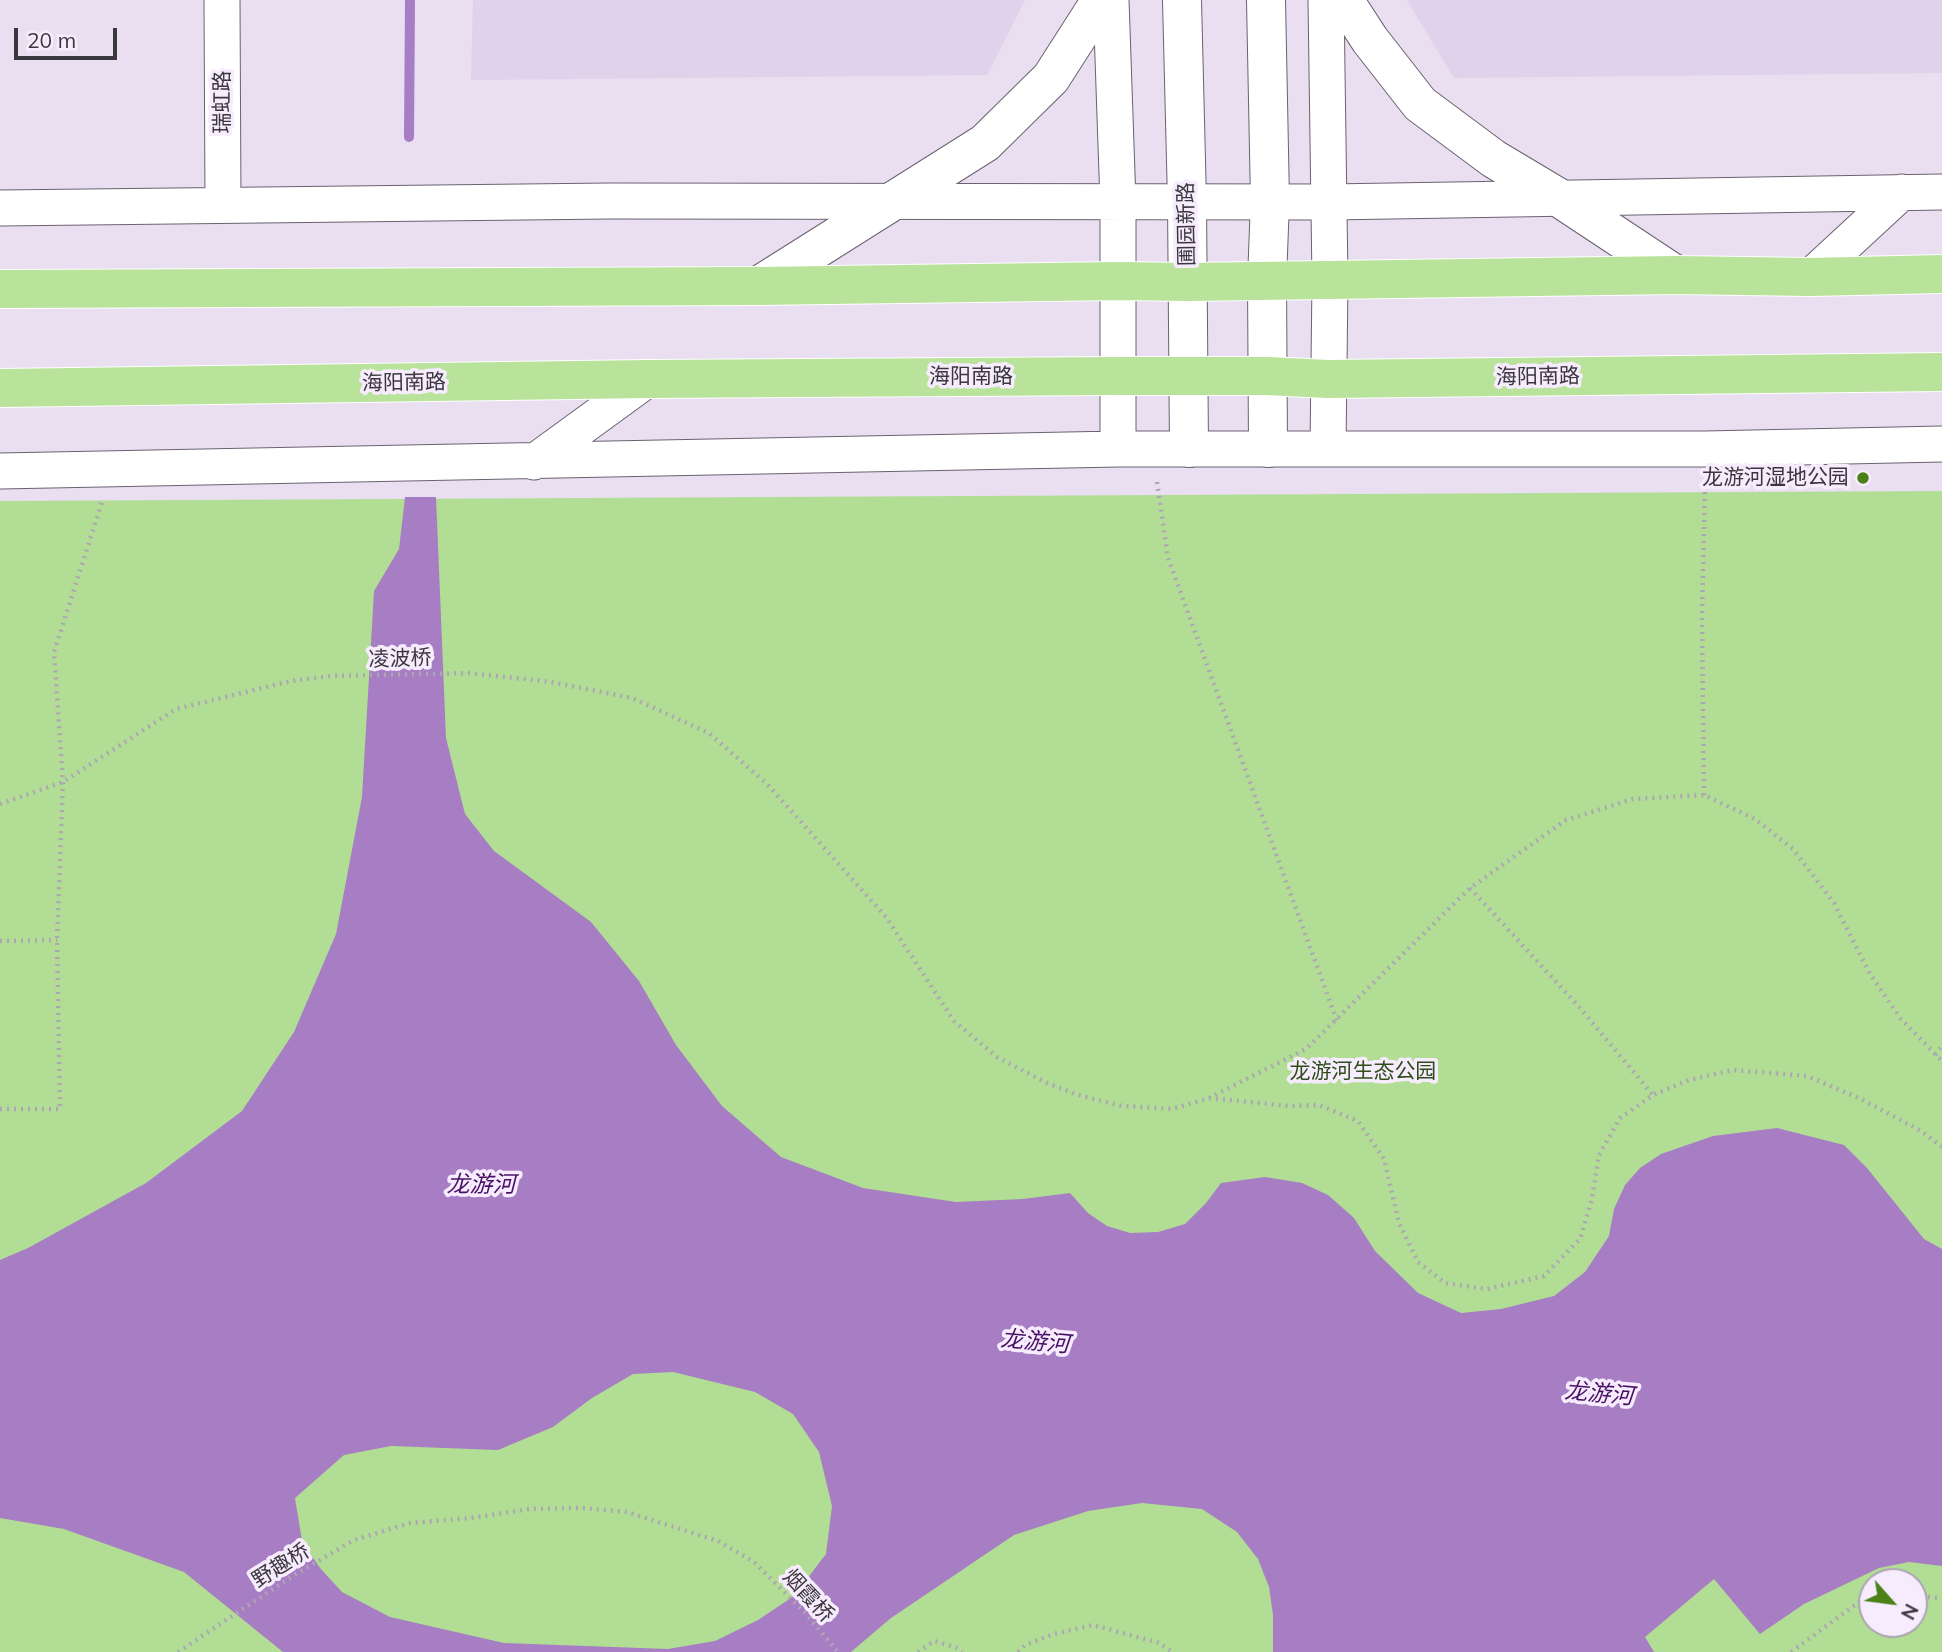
<!DOCTYPE html>
<html>
<head>
<meta charset="utf-8">
<style>
  body { margin:0 }
  #map { position:relative; width:1942px; height:1652px; overflow:hidden; background:#e9dff0; font-family:Mulish,sans-serif }
  canvas { display:block }
  .north { position:absolute; left:1858px; top:1568px; width:70px; height:70px; box-sizing:border-box; background:#f6ecfe; border:2px solid #aba4b1; border-radius:50%; rotate:118deg; font-size:19px; font-weight:700; line-height:28px; text-align:center; color:#3a373d }
  .north::after { content:''; display:block; margin:auto; width:24px; height:32px; background:#4b8117; clip-path:polygon(50% 0,100% 100%,50% 72%,0 100%) }
  .scale { position:absolute; left:14px; top:28px; width:103px; height:32px; box-sizing:border-box; border:4px solid #3a373d; border-top:0; padding-left:9px; font-size:21px; line-height:24px; white-space:nowrap; color:#3a373d; -webkit-text-stroke:5px #f6ecfe; paint-order:stroke }
</style>
</head>
<body>
<div id="map">
<canvas width="1942" height="1652"></canvas>
<div class="north">N</div>
<div class="scale">20 m</div>
</div>
<script>
const c = document.querySelector('canvas').getContext('2d');
c.lineJoin = 'round';
function paint(path, color) {
  c.fillStyle = color;
  c.fill(path, 'evenodd');
}
function toPath(rows) {
  const path = new Path2D();
  for (const r of rows) {
    path.moveTo(r[0], r[1]);
    for (let i = 2; i < r.length; i += 2) path.lineTo(r[i], r[i + 1]);
  }
  return path;
}
function stroke(path, color, width, dash) {
  c.strokeStyle = color;
  c.lineWidth = width;
  c.lineCap = dash ? 'butt' : 'round';
  c.setLineDash(dash || []);
  c.stroke(path);
}
function drawText(font, color, halo, rows, align = 'center') {
  c.font = font + ' Mulish,"Noto Sans SC",sans-serif';
  c.lineWidth = 7;
  c.setLineDash([]);
  c.textBaseline = 'middle';
  c.strokeStyle = halo;
  c.fillStyle = color;
  for (const [text, x, y, turn = 0] of rows) {
    c.save();
    c.translate(x, y);
    c.rotate((+turn || 0) * Math.PI / 180);
    c.textAlign = isNaN(turn) ? turn : align;
    if (halo) c.strokeText(text, 0, 0);
    c.fillText(text, 0, 0);
    c.restore();
  }
}
const built = toPath([
  [473,0,1025,0,987,75,471,80],
  [1407,0,1942,0,1942,73,1454,78]
]);
const green = toPath([
  [1942,491,1942,1652,0,1652,0,501],
  [1872,1582,1914,1582,1914,1624,1872,1624]
]);
const water = toPath([
  [405,497,436,497,446,738,465,814,494,851,591,922,639,981,676,1045,722,1106,781,1157,863,1188,956,1202,1023,1199,1070,1193,1088,1213,1107,1226,1130,1233,1158,1232,1185,1224,1206,1203,1221,1183,1265,1177,1302,1183,1328,1195,1354,1218,1375,1251,1418,1293,1461,1313,1501,1309,1554,1296,1585,1272,1609,1236,1614,1209,1625,1185,1640,1168,1661,1154,1713,1136,1777,1128,1844,1145,1867,1168,1924,1239,1942,1249,1942,1566,1909,1562,1879,1568,1804,1604,1760,1634,1714,1579,1645,1637,1654,1652,1273,1652,1273,1615,1269,1587,1258,1559,1237,1532,1202,1509,1142,1503,1088,1511,1014,1535,891,1618,851,1652,283,1652,184,1572,64,1529,0,1518,0,1260,28,1248,146,1183,242,1111,294,1032,336,934,362,797,374,591,399,549],
  [673,1372,755,1392,793,1414,819,1452,832,1506,826,1554,794,1596,758,1620,715,1641,668,1649,504,1643,390,1617,342,1592,320,1568,302,1541,295,1498,344,1455,391,1446,498,1450,553,1427,592,1398,633,1374]
]);
const stream = toPath([
  [409,137,410,0]
]);
const path = toPath([
  [1157,482,1168,558,1337,1021],
  [1704,795,1702,618,1705,484],
  [0,804,63,782,176,709,291,681,331,676,469,673,551,682,632,698,709,733,768,785,886,917,954,1021,997,1057,1047,1083,1078,1095,1122,1106,1172,1109,1209,1098,1306,1049,1470,888,1566,820,1633,799,1704,795,1755,819,1793,849,1834,903,1870,974,1901,1019,1942,1061],
  [1470,888,1580,1008,1653,1095],
  [0,941,57,940],
  [1935,1055,1942,1046],
  [1209,1098,1289,1106,1319,1105,1358,1121,1384,1159,1399,1223,1418,1262,1445,1283,1487,1289,1544,1276,1580,1239,1592,1199,1599,1155,1620,1118,1653,1095,1689,1080,1733,1070,1807,1076,1861,1099,1921,1131,1942,1147],
  [0,1109,60,1109,57,940,63,782,54,652,102,502],
  [1914,1596,1942,1598],
  [178,1652,291,1577,354,1540,410,1523,471,1518,529,1509,582,1508,627,1512,718,1541,754,1562,806,1614,838,1652],
  [918,1652,934,1641,958,1648,962,1652],
  [1018,1652,1025,1645,1054,1634,1093,1625,1160,1643,1172,1652],
  [1791,1652,1859,1602,1872,1600]
]);
const street = toPath([
  [222,0,223,204],
  [1111,0,1118,203,1118,449],
  [1326,0,1330,280,1328,449],
  [0,208,610,201,1330,202,1942,192],
  [1810,277,1902,192],
  [534,462,648,379],
  [0,471,1118,449,1705,449,1942,444]
]);
const secondary = toPath([
  [1182,0,1187,201,1189,448],
  [1266,0,1270,201,1267,280,1268,448],
  [1344,0,1370,40,1420,104,1494,159,1561,199,1676,275],
  [758,286,985,143,1051,78,1101,0]
]);
const primary = toPath([
  [0,289,758,286,1119,281,1188,282,1676,275,1810,277,1942,274],
  [0,388,648,379,1119,376,1267,376,1328,379,1942,372]
]);
const markers = [
  [1863,478,7,"#4b8117"]
];
const streetNames = [
  ["瑞虹路",223,102,-90],
  ["圃园新路",1187,224,-91],
  ["海阳南路",971,377],
  ["海阳南路",1538,377,-1],
  ["海阳南路",404,383,-1],
  ["凌波桥",400,659,-2],
  ["野趣桥",281,1566,-32],
  ["烟霞桥",808,1596,47]
];
const poiNames = [
  ["龙游河湿地公园",1849,478]
];
const parkNames = [
  ["龙游河生态公园",1363,1072]
];
const waterNames = [
  ["龙游河",481,1185],
  ["龙游河",1035,1342,5],
  ["龙游河",1599,1394,5]
];
paint(built, '#dfd2ea');
paint(green, '#b1de94');
paint(water, '#a77dc4');
stroke(stream, '#a77dc4', 10);
stroke(street, '#6b6271', 37);
stroke(secondary, '#6b6271', 40);
stroke(primary, '#fff', 40);
stroke(path, '#ada6b3', 4.5, [2, 5]);
stroke(street, '#fff', 35);
stroke(secondary, '#fff', 38);
stroke(primary, '#b9e29a', 38);
for (const [x, y, r, color] of markers) {
  const dot = new Path2D();
  dot.arc(x, y, r, 0, 2 * Math.PI);
  c.fillStyle = color;
  c.fill(dot);
  stroke(dot, '#f6ecfe', 2.5);
}
drawText('21px', '#3a373d', '#f6ecfe', streetNames);
drawText('21px', '#3a373d', '#f6ecfe', poiNames, 'right');
drawText('21px', '#304c19', '#f6ecfe', parkNames);
drawText('italic 23px', '#480f65', '#f6ecfe', waterNames);
</script>
</body>
</html>
